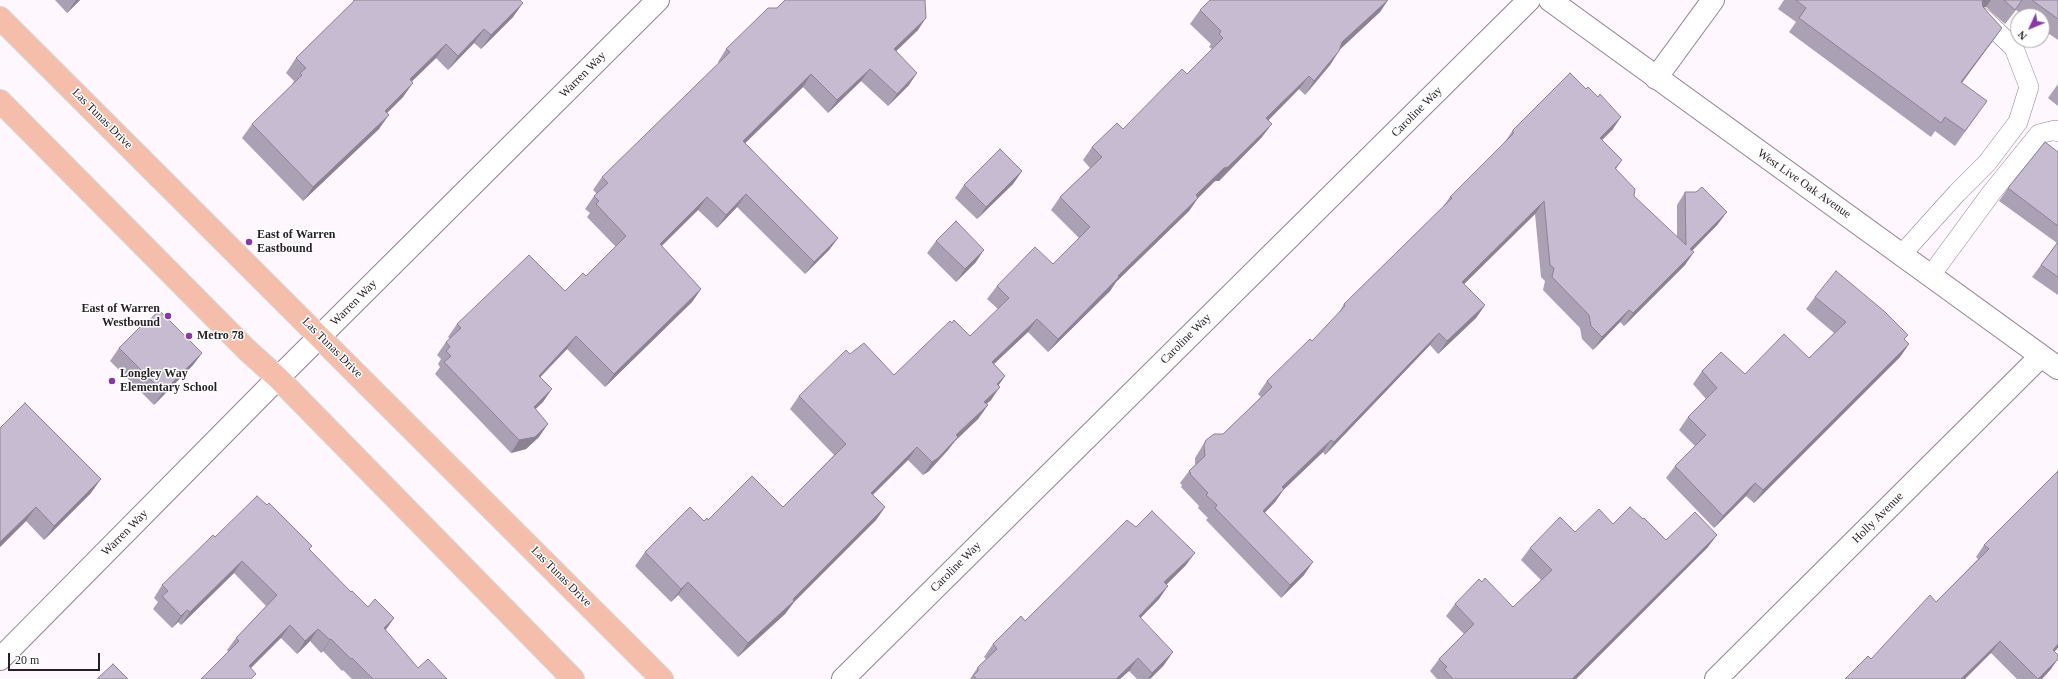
<!DOCTYPE html>
<html>
<head>
<meta charset="utf-8">
<style>
  body { margin:0 }
  #map { position:relative; width:2058px; height:679px; overflow:hidden; background:#fff7fe; font-family:Georgia,serif }
  canvas { display:block }
  .north { position:absolute; left:2010px; top:8px; width:40px; height:40px; box-sizing:border-box; background:#fff; border:1px solid #a8a5a8; border-radius:50%; rotate:226deg; font-size:11px; font-weight:700; line-height:16px; text-align:center; color:#261f26 }
  .north::after { content:''; display:block; margin:auto; width:14px; height:18px; background:#8839a9; clip-path:polygon(50% 0,100% 100%,50% 72%,0 100%) }
  .scale { position:absolute; left:8px; top:653px; width:92px; height:18px; box-sizing:border-box; border:2px solid #261f26; border-top:0; padding-left:5px; font-size:12px; line-height:14px; white-space:nowrap; color:#261f26; -webkit-text-stroke:3px #fff; paint-order:stroke }
</style>
</head>
<body>
<div id="map">
<canvas width="2058" height="679"></canvas>
<div class="north">N</div>
<div class="scale">20 m</div>
</div>
<script>
const c = document.querySelector('canvas').getContext('2d');
c.lineJoin = 'round';
function toPath(rows) {
  const path = new Path2D();
  for (const r of rows) {
    path.moveTo(r[0], r[1]);
    for (let i = 2; i < r.length; i += 2) path.lineTo(r[i], r[i + 1]);
  }
  return path;
}
function stroke(path, color, width, dash) {
  c.strokeStyle = color;
  c.lineWidth = width;
  c.lineCap = dash ? 'butt' : 'round';
  c.setLineDash(dash || []);
  c.stroke(path);
}
function paint(path, color) {
  c.fillStyle = color;
  c.fill(path, 'evenodd');
}
function drawText(font, color, halo, rows, align = 'center') {
  c.font = font + ' Georgia,serif';
  c.lineWidth = 3;
  c.setLineDash([]);
  c.textBaseline = 'middle';
  c.strokeStyle = halo;
  c.fillStyle = color;
  for (const [text, x, y, turn = 0] of rows) {
    c.save();
    c.translate(x, y);
    c.rotate((+turn || 0) * Math.PI / 180);
    c.textAlign = isNaN(turn) ? turn : align;
    if (halo) c.strokeText(text, 0, 0);
    c.fillText(text, 0, 0);
    c.restore();
  }
}
const service = toPath([
  [1902,254,1957,193,1987,163,2018,122,2029,87,2014,48,1983,18],
  [1931,275,1992,192,2039,134,2055,130,2058,132]
]);
const minor = toPath([
  [1656,78,1713,0],
  [0,659,278,378,658,0],
  [843,679,1529,0]
]);
const tertiary = toPath([
  [1550,0,2058,368],
  [1716,679,2041,356]
]);
const primary = toPath([
  [0,18,662,679],
  [0,101,247,350,278,378,573,679]
]);
const wall = toPath([
  [55,0,80,0,67,13],
  [352,0,520,0,513,17,481,49,474,43,448,70,436,58,412,81,403,97,387,113,379,129,303,201,242,138,252,124,291,86,294,81,286,73,296,58,354,1],
  [1388,0,1380,12,1340,49,1339,51,1330,65,1305,95,1299,89,1268,120,1262,137,1219,181,1215,181,1198,198,1189,211,1116,282,1110,291,1048,352,1028,332,994,364,1005,376,998,385,991,400,986,404,988,405,978,419,955,441,948,450,929,471,923,475,908,460,873,495,885,507,876,520,794,602,785,614,738,657,678,595,671,602,635,566,645,552,704,521,783,507,834,455,790,409,799,396,850,354,894,375,970,336,998,309,987,299,997,286,1053,264,1079,238,1051,210,1060,197,1090,168,1083,160,1092,147,1123,129,1187,74,1212,49,1209,47,1211,44,1190,24,1200,10],
  [1784,0,2058,0,2058,40,2042,29,2042,16,2024,16,2016,10,2005,24,1986,7,1983,8,2002,28,1962,83,1987,101,1955,146,1935,131,1931,137,1789,32,1796,22,1778,9],
  [918,30,896,51,909,85,888,106,861,81,828,113,803,87,745,143,838,238,829,250,805,274,737,207,717,228,698,210,662,246,701,289,692,302,605,387,567,349,540,377,543,402,535,409,539,437,526,449,511,453,435,374,440,367,438,364,441,359,437,355,446,342,450,339,448,337,457,324,565,291,586,276,616,247,587,217,590,213,585,209,594,196,597,194,593,190,602,177,719,63,718,62,726,49],
  [2058,84,2058,106,2048,98],
  [1613,129,1602,140,1616,169,1634,196,1677,237,1677,205,1685,192,1718,224,1692,251,1685,265,1624,326,1620,322,1593,350,1582,339,1580,328,1543,290,1545,281,1541,277,1535,214,1464,284,1485,305,1476,318,1438,354,1430,345,1325,455,1323,452,1284,489,1275,502,1265,512,1304,575,1281,598,1206,520,1208,518,1198,508,1199,506,1181,487,1182,485,1180,483,1189,471,1195,465,1195,458,1206,440,1223,434,1261,397,1258,394,1267,381,1312,341,1338,314,1344,304,1442,208,1450,197,1504,143,1513,130],
  [2058,152,2058,295,2032,277,2057,243,1999,201,2008,188],
  [1022,171,1013,184,977,219,955,198,964,185],
  [936,241,976,262,956,282,927,253],
  [1815,297,1905,340,1909,344,1900,357,1754,503,1746,496,1714,528,1666,478,1675,466,1695,446,1679,430,1688,417,1706,399,1693,384,1702,371,1745,374,1809,358,1834,333,1806,309],
  [119,348,202,353,193,365,154,405,110,361],
  [0,428,91,493,44,540,26,521,0,547],
  [2058,471,2055,651,2051,669,2042,679,2017,679,1991,653,1871,659,1936,602,1978,559,1976,557,1984,545],
  [1643,519,1666,540,1708,547,1576,679,1437,679,1430,671,1439,659,1464,634,1446,616,1455,604,1482,582,1513,607,1541,580,1521,560,1530,548,1575,532,1613,524],
  [1136,527,1186,565,1166,585,1159,599,1140,618,1164,665,1150,679,1137,679,1129,671,1120,679,970,679,978,667,986,659,984,657,993,644,1025,621],
  [215,537,310,550,351,592,368,607,394,618,385,630,418,668,447,679,352,679,343,670,342,671,323,651,321,653,310,641,297,654,281,638,228,652,227,650,236,638,266,606,234,573,181,625,178,622,172,628,153,609,158,602,154,598,162,585]
]);
const shadedWall = toPath([
  [76,0,80,0,67,13],
  [1388,0,1380,12,1333,56,1342,42],
  [1982,0,1991,0,1986,7,1980,8],
  [523,3,513,17,481,49,491,35],
  [926,18,918,30,885,62,894,49],
  [2002,28,1992,42,1951,97,1961,82],
  [484,29,474,43,448,70,458,56],
  [446,44,436,58,400,93,410,79],
  [1339,51,1330,65,1305,95,1314,81],
  [870,69,861,81,828,113,837,100],
  [917,73,909,85,888,106,897,94],
  [811,74,803,87,734,154,743,141],
  [1309,76,1299,89,1257,132,1266,118],
  [413,83,403,97,375,125,385,111],
  [389,115,379,129,303,201,313,187],
  [1621,117,1613,129,1591,151,1600,138],
  [1272,124,1262,137,1219,181,1215,181,1198,198,1189,211,1116,282,1110,291,1048,352,1058,339,1118,276,1196,195,1224,168],
  [1622,160,1613,173,1615,168],
  [1022,171,1013,184,977,219,986,207],
  [746,194,737,207,717,228,726,215],
  [707,197,698,210,651,256,660,244],
  [1544,201,1535,214,1453,295,1462,282],
  [1727,212,1718,224,1681,262,1690,249],
  [838,238,829,250,805,274,814,262],
  [984,250,976,262,956,282,965,269],
  [1694,252,1685,265,1624,326,1633,313],
  [701,289,692,302,605,387,614,374],
  [1485,305,1476,318,1438,354,1447,341],
  [1629,310,1620,322,1593,350,1602,337],
  [1037,319,1028,332,982,375,992,362],
  [1439,333,1430,345,1325,455,1334,442],
  [576,336,567,349,530,388,539,376],
  [1909,344,1900,357,1754,503,1763,490],
  [202,353,193,365,154,405,163,392],
  [1005,376,996,389,997,384],
  [1000,387,991,400,975,415,984,402],
  [552,389,543,402,525,419,534,407],
  [988,405,978,419,955,441,948,450,929,471,923,475,932,462,956,435],
  [548,424,539,437,526,449,511,453,519,440],
  [1331,440,1323,452,1273,500,1282,487],
  [917,447,908,460,861,506,871,493],
  [101,479,91,493,44,540,54,526],
  [1755,483,1746,496,1714,528,1723,516],
  [1284,489,1275,502,1255,523,1263,511],
  [36,507,26,521,0,547,0,542],
  [885,507,876,520,794,602,785,614,738,657,748,643],
  [1717,535,1708,547,1576,679,1572,679],
  [1195,553,1186,565,1156,595,1164,582],
  [242,561,234,573,181,625,190,612],
  [1313,562,1304,575,1281,598,1290,585],
  [688,582,678,595,671,602,681,589],
  [1168,586,1159,599,1130,629,1139,616],
  [187,610,178,622,172,628,181,616],
  [394,618,385,631,384,628],
  [290,625,281,638,240,679,249,666],
  [318,629,310,641,297,654,305,641],
  [331,639,323,651,321,653,330,640],
  [2000,641,1991,653,1965,679,1961,679],
  [2058,644,2058,648,2044,662,2053,650],
  [1173,652,1164,665,1150,679,1148,679,1152,673],
  [1138,658,1129,671,1120,679,1116,679],
  [2058,659,2051,669,2042,679,2038,679]
]);
const building = toPath([
  [355,0,520,0,523,3,491,35,484,29,458,56,446,44,410,79,413,83,385,111,389,115,313,187,252,124,302,75,300,73,306,68,296,58,355,0],
  [785,0,925,0,926,18,894,49,917,73,897,94,870,69,837,100,811,74,743,141,838,238,814,262,746,194,726,215,707,197,660,244,701,289,614,374,576,336,539,376,552,389,534,407,548,424,535,437,519,440,444,362,451,356,446,351,450,347,446,342,461,328,457,324,529,255,565,291,583,273,586,276,626,236,596,204,599,201,594,196,608,183,602,177,730,52,726,49,768,8,777,8,785,0],
  [1210,0,1388,0,1342,42,1339,51,1314,81,1309,76,1266,118,1272,124,1228,167,1224,168,1196,195,1198,198,1118,276,1119,277,1058,339,1037,319,992,362,1005,376,997,384,1000,387,984,402,988,405,956,435,958,437,938,458,932,462,917,447,871,493,885,507,793,599,794,601,748,643,688,582,681,589,645,552,690,507,704,521,707,518,708,520,752,476,783,507,846,444,799,396,846,350,850,354,864,343,894,375,950,321,952,323,954,320,970,336,1009,298,997,286,1035,247,1053,264,1090,227,1060,197,1102,157,1092,147,1117,123,1123,129,1182,69,1187,74,1223,38,1219,34,1221,31,1200,10,1210,0],
  [1796,0,1983,0,1982,1,1983,7,2002,28,1961,82,1987,101,1965,131,1945,117,1941,123,1799,18,1806,8,1796,0],
  [2004,0,2022,0,2015,10,2004,0],
  [2032,0,2058,0,2058,19,2032,0],
  [1570,73,1586,89,1588,87,1598,97,1600,94,1621,117,1600,138,1622,160,1615,168,1635,189,1634,196,1686,245,1685,192,1696,192,1702,187,1727,212,1690,249,1694,252,1633,313,1629,310,1602,337,1591,326,1589,315,1552,277,1554,268,1550,265,1544,201,1462,282,1485,305,1447,341,1439,333,1334,442,1331,440,1282,487,1284,489,1263,511,1313,562,1290,585,1215,508,1217,505,1206,495,1208,493,1190,474,1191,473,1189,471,1205,456,1204,445,1206,440,1214,434,1223,434,1272,387,1267,381,1310,339,1312,341,1345,306,1344,304,1452,198,1450,197,1513,134,1513,130,1570,73],
  [2045,142,2058,152,2058,226,2008,188,2045,142],
  [1000,149,1022,171,986,207,964,185,1000,149],
  [956,221,984,250,965,269,936,241,956,221],
  [2058,242,2058,277,2041,265,2058,242],
  [1836,271,1884,311,1908,335,1904,339,1909,344,1763,490,1755,483,1723,516,1675,466,1706,435,1688,417,1717,388,1702,371,1721,352,1745,374,1784,334,1809,358,1846,322,1815,297,1836,271],
  [159,310,202,353,163,392,119,348,148,319,149,321,159,310],
  [25,403,101,479,54,526,36,507,0,542,0,428,25,403],
  [2058,471,2058,644,2053,650,2058,655,2058,659,2038,679,2000,641,1961,679,1845,679,1868,656,1871,659,1930,595,1936,602,1989,549,1984,545,2058,471],
  [257,496,267,505,269,503,312,546,309,549,351,592,352,591,368,607,375,599,394,618,384,628,418,668,428,659,447,679,373,679,352,658,351,659,331,639,330,640,318,629,305,641,290,625,249,666,256,674,251,679,201,679,239,641,236,638,277,595,242,561,190,612,187,610,181,616,162,596,168,591,162,585,213,535,215,537,257,496],
  [1630,507,1643,519,1644,518,1666,540,1695,512,1717,535,1572,679,1453,679,1444,669,1447,667,1439,659,1474,624,1455,604,1479,579,1482,582,1485,578,1513,607,1552,570,1530,548,1560,517,1575,532,1599,509,1613,524,1630,507],
  [1152,511,1195,553,1164,582,1168,586,1139,616,1173,652,1152,673,1138,658,1116,679,975,679,976,678,973,676,978,671,978,667,997,649,993,644,1021,616,1025,621,1127,520,1136,527,1152,511],
  [113,664,128,679,97,679,113,664]
]);
const markers = [
  [249,242,4,"#8839a9"],
  [168,316,4,"#8839a9"],
  [189,336,4,"#8839a9"],
  [112,381,4,"#8839a9"]
];
const streetNames = [
  ["Warren Way",583,75,-45],
  ["Caroline Way",1417,112,-45],
  ["Las Tunas Drive",102,119,45],
  ["West Live Oak Avenue",1804,184,35],
  ["Warren Way",354,303,-45],
  ["Caroline Way",1186,339,-45],
  ["Las Tunas Drive",332,348,45],
  ["Holly Avenue",1878,518,-45],
  ["Warren Way",125,533,-45],
  ["Caroline Way",956,567,-45],
  ["Las Tunas Drive",561,577,45]
];
const poiNames = [
  ["East of Warren",257,235],
  ["Eastbound",257,249],
  ["East of Warren",160,309,"right"],
  ["Westbound",160,323,"right"],
  ["Metro 78",197,336],
  ["Longley Way",120,374],
  ["Elementary School",120,388]
];
stroke(service, '#928191', 20);
stroke(minor, '#928191', 24);
stroke(tertiary, '#928191', 24);
stroke(primary, '#d8d7d8', 24);
stroke(service, '#fff', 19);
stroke(minor, '#fff', 22);
stroke(tertiary, '#fff', 22);
stroke(primary, '#f4beaa', 22);
paint(wall, '#aaa1b4');
paint(shadedWall, '#8b8392');
paint(building, '#c6bbd1');
stroke(building, '#8b8392', 1);
for (const [x, y, r, color] of markers) {
  const dot = new Path2D();
  dot.arc(x, y, r, 0, 2 * Math.PI);
  c.fillStyle = color;
  c.fill(dot);
  stroke(dot, '#fff', 1.5);
}
drawText('12px', '#261f26', '#fff', streetNames);
drawText('bold 12px', '#261f26', '#fff', poiNames, 'left');
</script>
</body>
</html>
